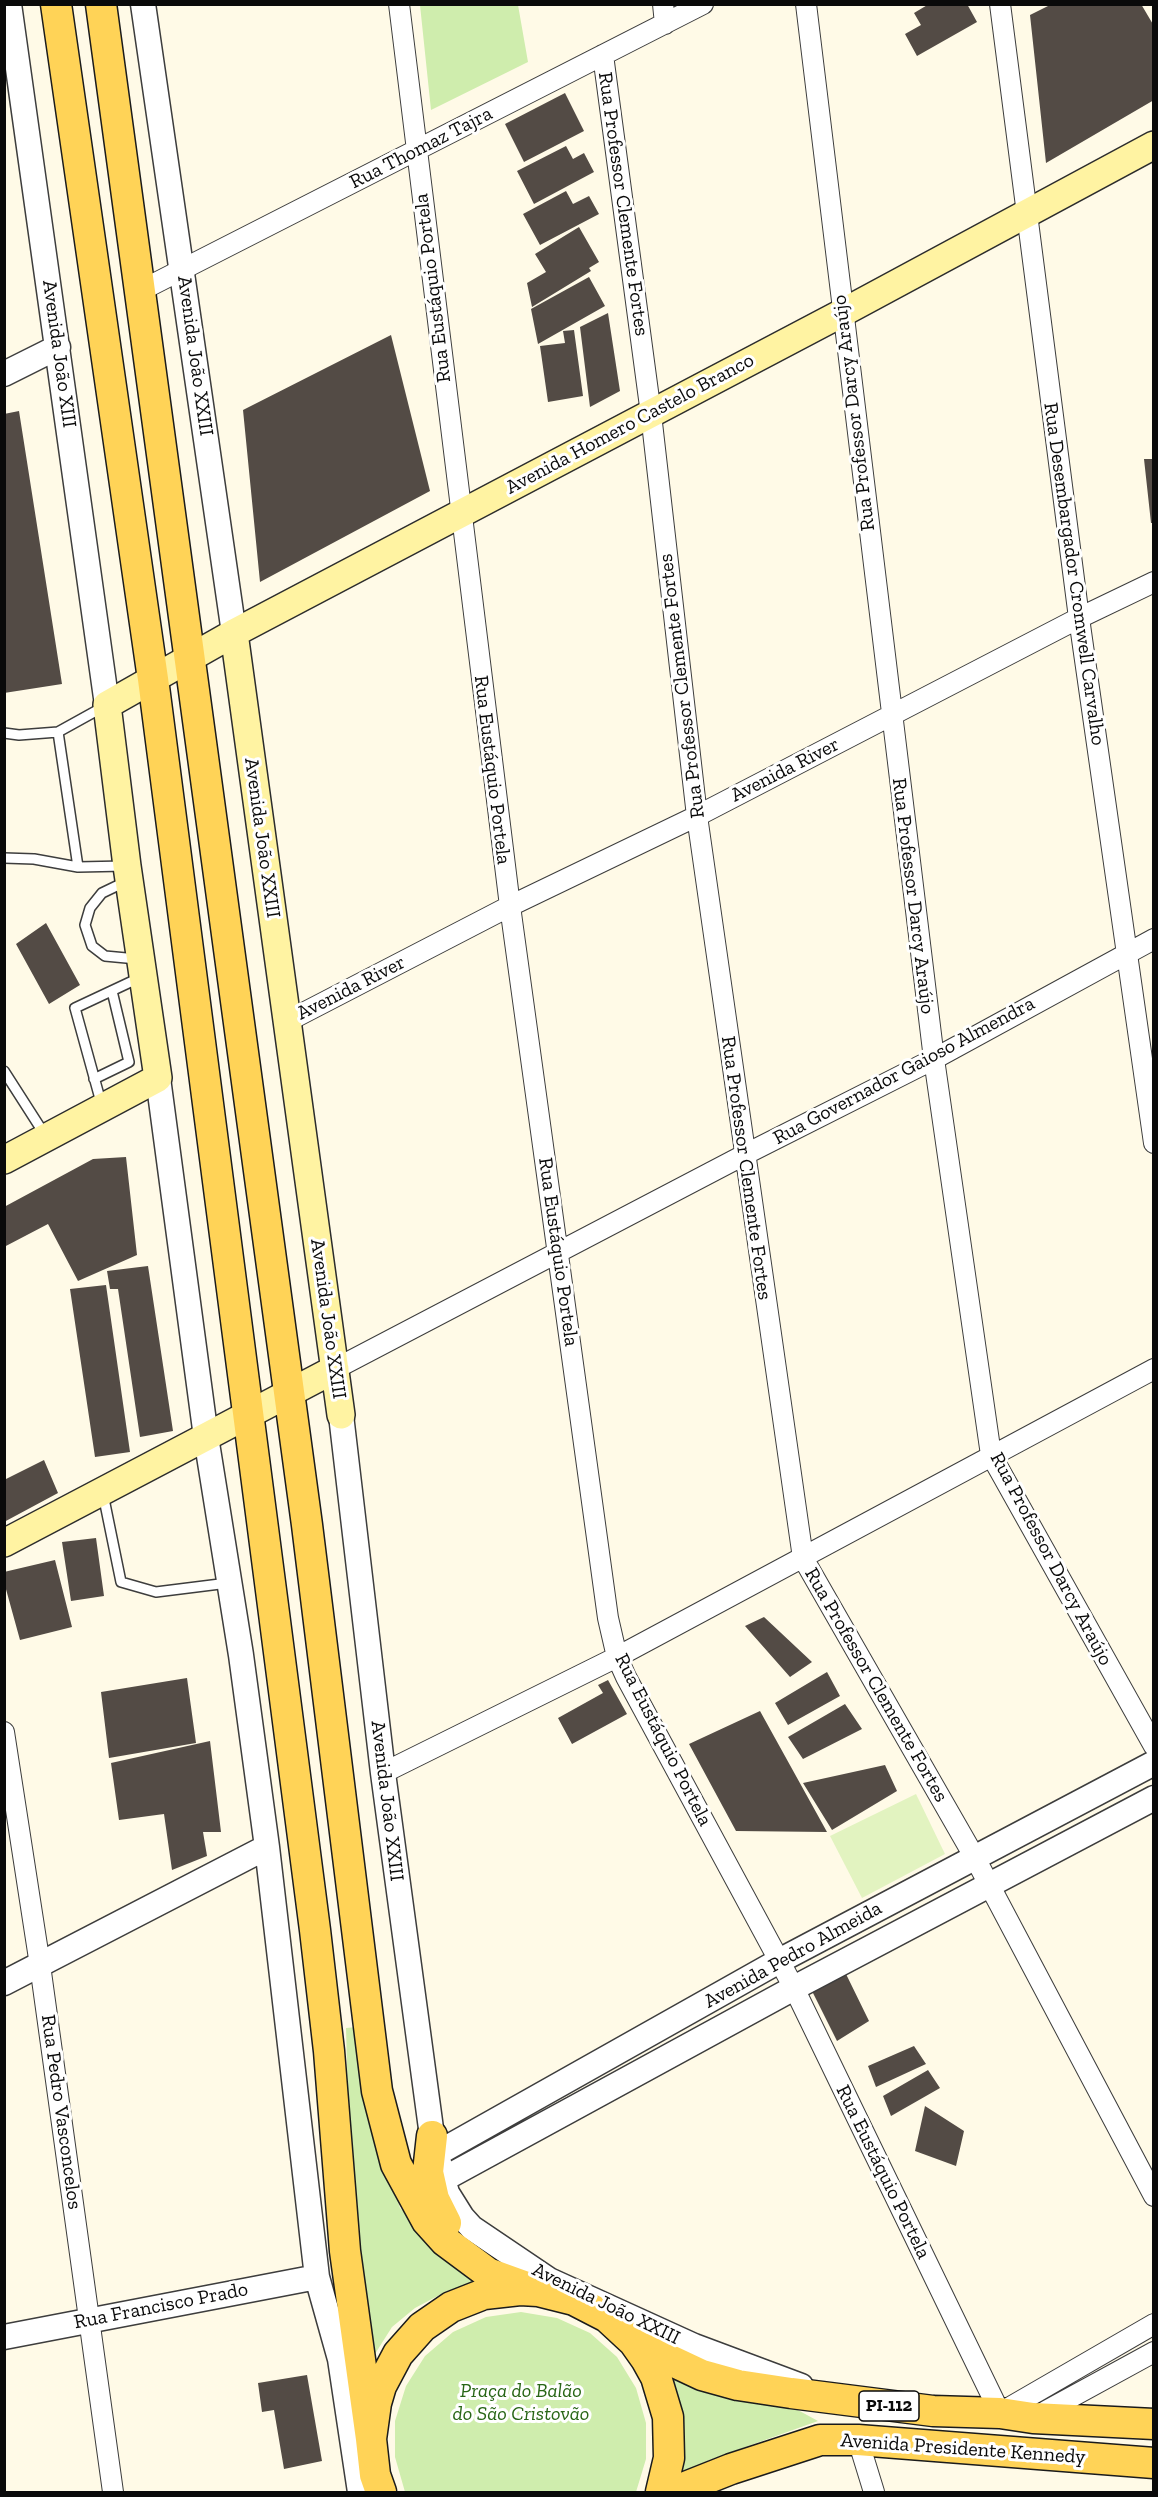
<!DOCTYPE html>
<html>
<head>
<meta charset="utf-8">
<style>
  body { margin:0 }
  #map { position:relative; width:1158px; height:2497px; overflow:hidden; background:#fffae7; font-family:"Zilla Slab",serif }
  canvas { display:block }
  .frame { position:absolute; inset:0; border:6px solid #0a0a0a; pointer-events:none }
</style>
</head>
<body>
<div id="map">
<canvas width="1158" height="2497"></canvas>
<div class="frame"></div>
</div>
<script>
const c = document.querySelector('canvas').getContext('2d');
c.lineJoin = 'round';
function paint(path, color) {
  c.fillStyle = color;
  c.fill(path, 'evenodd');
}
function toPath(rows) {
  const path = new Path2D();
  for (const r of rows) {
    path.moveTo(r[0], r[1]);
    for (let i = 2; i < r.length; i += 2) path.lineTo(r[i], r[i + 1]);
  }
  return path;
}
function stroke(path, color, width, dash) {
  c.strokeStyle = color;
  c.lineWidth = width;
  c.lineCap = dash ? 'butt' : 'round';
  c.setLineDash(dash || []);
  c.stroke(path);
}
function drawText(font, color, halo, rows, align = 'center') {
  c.font = font + ' "Zilla Slab",serif';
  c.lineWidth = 6;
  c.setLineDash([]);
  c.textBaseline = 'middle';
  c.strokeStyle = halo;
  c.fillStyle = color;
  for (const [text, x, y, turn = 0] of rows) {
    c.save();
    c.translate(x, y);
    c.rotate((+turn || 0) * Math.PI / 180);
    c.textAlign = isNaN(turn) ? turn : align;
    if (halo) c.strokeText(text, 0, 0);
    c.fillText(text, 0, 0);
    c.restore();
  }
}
const green = toPath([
  [420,5,518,5,528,62,431,110],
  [357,2027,366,2093,400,2208,476,2282,447,2291,415,2308,392,2327,368,2365,352,2253,346,2028],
  [521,2312,557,2318,590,2333,617,2357,636,2388,646,2423,646,2459,636,2492,405,2492,395,2457,395,2421,406,2386,425,2356,453,2332,486,2317],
  [669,2378,785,2403,818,2421,709,2460,680,2475]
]);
const pitch = toPath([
  [916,1794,945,1854,862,1898,830,1836]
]);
const building = toPath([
  [929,4,967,4,977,22,917,56,905,34,921,25,914,13],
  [1052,4,1141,4,1154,26,1154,100,1046,163,1030,15],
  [565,93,584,131,524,162,505,124],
  [566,146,573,159,584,153,594,172,534,204,517,171],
  [566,191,573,204,589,196,599,214,540,245,523,214],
  [579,227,599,262,589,268,591,271,532,307,527,283,546,272,535,254],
  [589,277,605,306,538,344,531,309],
  [608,313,620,391,590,407,580,327],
  [574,330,583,396,548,402,540,346,565,343,563,331],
  [391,335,430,491,260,582,243,410],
  [19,411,62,684,4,693,4,414],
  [1144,459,1154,459,1154,523,1151,523],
  [46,923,80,985,49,1004,16,944],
  [126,1157,137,1255,78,1281,48,1224,4,1247,4,1207,93,1159],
  [148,1266,173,1431,140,1437,118,1289,110,1289,107,1271],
  [106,1285,130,1452,95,1457,70,1289],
  [44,1460,58,1493,4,1522,4,1480],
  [96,1538,104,1596,71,1601,62,1542],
  [55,1560,72,1627,20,1640,4,1582,4,1572],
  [764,1617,812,1662,790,1677,745,1626],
  [827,1672,840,1696,788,1725,775,1703],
  [187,1678,196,1743,109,1758,101,1692],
  [608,1680,627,1714,572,1744,558,1718,603,1693,598,1685],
  [845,1704,862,1729,803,1759,788,1737],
  [760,1711,827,1832,736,1831,689,1744],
  [210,1741,221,1832,203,1832,207,1856,172,1870,164,1814,119,1820,111,1763],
  [885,1765,897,1791,832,1830,803,1783],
  [846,1974,869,2021,837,2041,812,1991],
  [914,2046,926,2064,876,2087,868,2066],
  [928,2070,940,2088,891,2116,883,2096],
  [925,2106,964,2131,956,2166,915,2151],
  [307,2375,322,2461,284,2469,274,2410,262,2412,258,2383]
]);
const service = toPath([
  [58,732,78,867,125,866],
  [4,733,19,735,58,732,105,706],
  [4,858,34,859,78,867],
  [127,881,102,893,90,908,85,925,92,946,105,956,137,959],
  [4,1071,45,1135],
  [94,1079,129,1062,112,991],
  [102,1106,75,1008,139,978],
  [103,1494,121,1582,156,1592,228,1583]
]);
const minor = toPath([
  [399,4,510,906,608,1618,617,1657,626,1677,794,1988,1000,2413,1154,2324],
  [663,4,665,24],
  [806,4,934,1059,991,1455,1154,1746],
  [1000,4,1079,618,1154,1143],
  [603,55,651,414,697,816,803,1558,975,1858,1154,2196],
  [140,291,703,4],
  [288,1021,510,906,697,816,1079,618,1154,582],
  [335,1369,744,1155,934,1059,1154,939],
  [4,1732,40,1965,113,2492],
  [383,1773,617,1657,1154,1369],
  [1035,2417,1154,2352],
  [858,2440,874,2492]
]);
const tertiary = toPath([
  [9,4,107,705],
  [143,4,234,633],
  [4,374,58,347],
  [158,1078,206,1437,241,1655,267,1847,317,2277,340,2359,360,2492],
  [341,1415,383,1773,432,2136,447,2193,462,2217,472,2228,549,2280,694,2346,801,2386],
  [4,1983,267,1847],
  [436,2154,779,1961,1154,1763],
  [442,2180,794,1988,1154,1798],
  [4,2337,317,2277]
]);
const secondary = toPath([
  [234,633,341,1415],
  [4,1160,158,1078,127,866,107,705,234,633,842,313,1154,145],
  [4,1543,335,1369]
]);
const primary = toPath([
  [56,4,153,679,315,1930,329,2051,345,2251,371,2439],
  [101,4,307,1525,377,2091,396,2164,427,2221,445,2241,488,2273,538,2291],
  [432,2136,428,2172,434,2199,446,2223],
  [636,2344,702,2375,738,2385,791,2393,933,2411,1000,2413,1033,2418,1154,2424],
  [381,2492,375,2475,371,2439,376,2403,381,2386,398,2354,422,2327,451,2307,484,2294,520,2290,538,2291,574,2300,607,2317,634,2342,646,2359,656,2377,668,2417,669,2458,661,2492],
  [673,2492,731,2469,820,2440,858,2440,1154,2463]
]);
const shields = [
  [889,2406,60]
];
const shieldNames = [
  ["PI-112",889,2406]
];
const streetNames = [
  ["Rua Thomaz Tajra",421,148,-27],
  ["Rua Professor Clemente Fortes",623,204,82],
  ["Rua Eustáquio Portela",433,288,-97],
  ["Avenida João XIII",59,354,82],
  ["Avenida João XXIII",195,356,82],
  ["Rua Professor Darcy Araújo",854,413,-97],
  ["Avenida Homero Castelo Branco",630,424,-28],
  ["Rua Desembargador Cromwell Carvalho",1074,574,82],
  ["Rua Professor Clemente Fortes",682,686,-97],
  ["Rua Eustáquio Portela",492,770,83],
  ["Avenida River",785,770,-27],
  ["Avenida João XXIII",262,838,82],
  ["Rua Professor Darcy Araújo",913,896,83],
  ["Avenida River",351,988,-27],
  ["Rua Governador Gaioso Almendra",904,1071,-28],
  ["Rua Professor Clemente Fortes",746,1168,82],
  ["Rua Eustáquio Portela",558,1252,82],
  ["Avenida João XXIII",328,1319,82],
  ["Rua Professor Darcy Araújo",1051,1559,62],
  ["Rua Professor Clemente Fortes",876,1685,60],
  ["Rua Eustáquio Portela",663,1740,63],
  ["Avenida João XXIII",387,1801,83],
  ["Avenida Pedro Almeida",793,1955,-29],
  ["Rua Pedro Vasconcelos",61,2112,82],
  ["Rua Eustáquio Portela",883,2172,64],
  ["Avenida João XXIII",606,2304,26],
  ["Rua Francisco Prado",161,2306,-11],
  ["Avenida Presidente Kennedy",963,2449,4]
];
const parkNames = [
  ["Praça do Balão",521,2391],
  ["do São Cristovão",521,2414]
];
paint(green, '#cfedad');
paint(pitch, '#e2f3c0');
paint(building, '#534b45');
stroke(service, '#3d3d3d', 12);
stroke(minor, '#3d3d3d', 22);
stroke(tertiary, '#3d3d3d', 27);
stroke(secondary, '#2c2c2c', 30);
stroke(primary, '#1b1b1b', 33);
stroke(service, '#fff', 9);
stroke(minor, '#fff', 20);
stroke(tertiary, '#fff', 24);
stroke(secondary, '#fff3a2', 27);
stroke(primary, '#ffd357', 30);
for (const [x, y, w] of shields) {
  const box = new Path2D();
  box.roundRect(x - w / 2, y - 15, w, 30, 4.5);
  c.fillStyle = '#fff';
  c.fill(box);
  stroke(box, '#0a0a0a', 1.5);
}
drawText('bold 18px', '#0a0a0a', null, shieldNames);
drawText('20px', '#0a0a0a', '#fff', streetNames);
drawText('italic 20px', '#286616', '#fff', parkNames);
</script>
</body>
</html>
